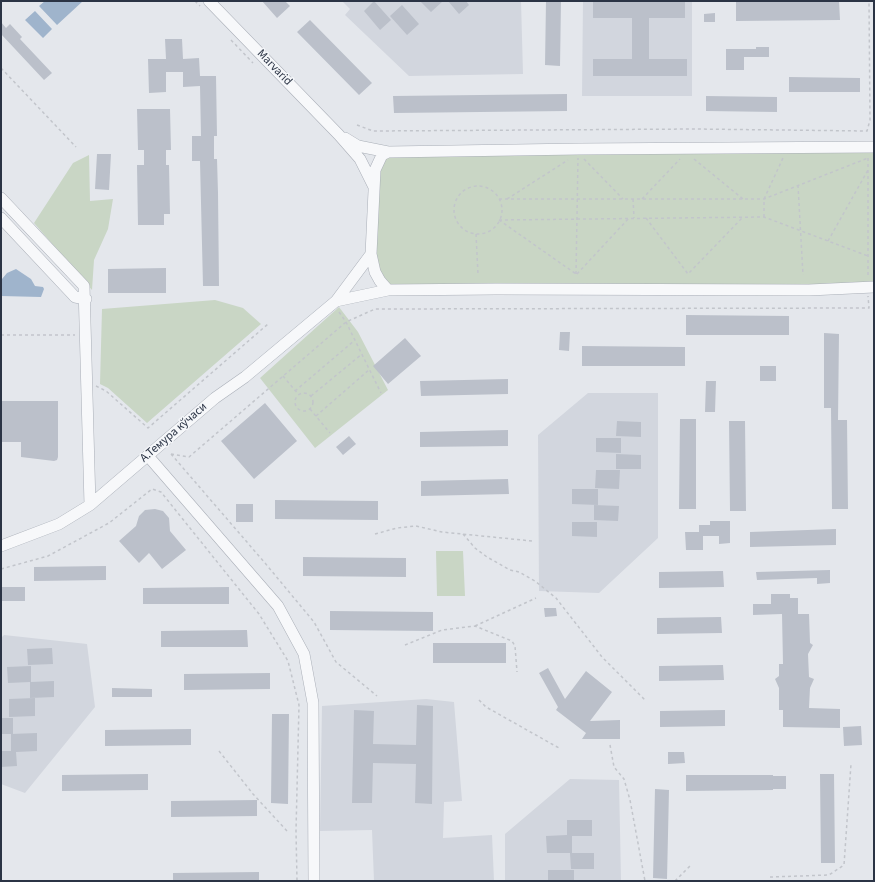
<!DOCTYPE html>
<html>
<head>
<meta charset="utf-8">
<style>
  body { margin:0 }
  #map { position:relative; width:875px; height:882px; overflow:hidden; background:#e4e7ec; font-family:"Source Sans 3",sans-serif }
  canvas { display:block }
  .frame { position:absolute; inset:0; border:2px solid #2b3445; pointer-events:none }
</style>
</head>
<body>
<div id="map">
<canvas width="875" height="882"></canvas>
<div class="frame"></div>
</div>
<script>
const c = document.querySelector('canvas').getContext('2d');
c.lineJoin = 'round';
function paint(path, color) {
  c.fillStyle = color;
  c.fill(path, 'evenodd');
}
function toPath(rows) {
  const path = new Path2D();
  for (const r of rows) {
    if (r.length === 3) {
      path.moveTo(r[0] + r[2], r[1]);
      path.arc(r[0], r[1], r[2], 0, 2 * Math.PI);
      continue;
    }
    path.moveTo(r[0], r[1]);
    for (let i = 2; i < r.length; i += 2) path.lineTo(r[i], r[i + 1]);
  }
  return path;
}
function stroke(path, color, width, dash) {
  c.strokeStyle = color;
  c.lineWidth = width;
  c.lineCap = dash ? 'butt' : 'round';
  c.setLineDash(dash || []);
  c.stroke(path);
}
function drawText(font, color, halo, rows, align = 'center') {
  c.font = font + ' "Source Sans 3",sans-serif';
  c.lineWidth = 3;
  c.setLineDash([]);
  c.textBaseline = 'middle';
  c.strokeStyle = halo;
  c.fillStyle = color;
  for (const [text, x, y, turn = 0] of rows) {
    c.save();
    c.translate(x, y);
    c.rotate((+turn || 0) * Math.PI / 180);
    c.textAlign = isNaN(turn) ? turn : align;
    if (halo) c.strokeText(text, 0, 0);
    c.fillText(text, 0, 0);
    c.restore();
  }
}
const built = toPath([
  [342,1,521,1,523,74,409,76,345,15,350,9],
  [583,1,692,1,692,96,582,96],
  [588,393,658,393,658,538,599,593,539,591,538,435],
  [4,635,87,644,95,707,25,793,1,784,1,638],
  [426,699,454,702,462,801,444,802,443,838,492,835,494,881,374,881,372,830,320,831,322,706],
  [570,779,619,780,621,881,505,881,505,834]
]);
const green = toPath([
  [874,147,874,287,388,290,371,254,382,155],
  [89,155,90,201,113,199,108,229,94,260,92,290,34,223,73,163],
  [215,300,243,308,261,324,147,423,108,388,100,384,102,309],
  [339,307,358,332,388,390,315,448,260,378],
  [436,551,463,551,465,596,437,596]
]);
const water = toPath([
  [45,1,83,1,57,25,39,6],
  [35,11,52,29,43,38,25,20],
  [16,269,31,279,35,286,43,287,44,289,41,297,1,296,2,279,7,273]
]);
const building = toPath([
  [262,1,285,1,290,6,277,18],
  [374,1,391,20,380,30,364,11],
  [420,1,443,1,431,12],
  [448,1,466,1,469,5,459,14],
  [546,1,561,1,560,66,545,65],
  [593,1,685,1,685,18,649,18,649,59,687,59,687,76,593,76,593,59,632,59,632,18,593,18],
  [839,1,840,20,736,21,736,2],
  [402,5,419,24,407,35,390,16],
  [715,13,715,22,704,22,704,14],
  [310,20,372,83,359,95,297,32],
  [1,22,6,28,10,24,22,37,20,39,52,73,44,80,1,34],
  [165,39,182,39,183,59,199,58,200,76,216,76,217,136,214,136,214,159,217,159,218,193,219,286,203,286,200,161,192,161,192,136,201,136,200,86,183,87,183,72,166,72,166,92,149,93,148,59,166,59],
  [756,47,769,47,769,57,744,57,744,70,726,70,726,49,756,49],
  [789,77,860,78,860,92,789,92],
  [567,94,567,111,394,113,393,96],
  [706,96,777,97,777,112,706,111],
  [137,109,170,109,171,150,166,150,166,165,169,165,170,214,164,214,164,225,138,225,137,165,144,165,144,150,138,150],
  [97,154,111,154,109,190,95,189],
  [166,268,166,293,108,293,108,269],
  [686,315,789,316,789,335,686,335],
  [560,332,570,332,569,351,559,350],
  [824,333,839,334,838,420,847,420,848,509,832,509,831,408,824,408],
  [405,338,421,356,388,384,373,366],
  [582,346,685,347,685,366,582,366],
  [760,366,776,366,776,381,760,381],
  [508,379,508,394,421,396,420,381],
  [706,381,716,381,715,412,705,412],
  [1,401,58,401,58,457,57,460,54,461,21,457,21,442,1,442],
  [265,403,297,441,254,479,221,441],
  [680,419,696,419,696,509,679,509],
  [617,421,641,422,641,437,616,436],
  [729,421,745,421,746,511,730,511],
  [508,430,508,446,420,447,420,432],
  [349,436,356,444,343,455,336,447],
  [596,438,621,438,621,453,596,452],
  [616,454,641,455,641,469,616,469],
  [596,470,620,470,619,489,595,488],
  [508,479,509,494,421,496,421,481],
  [572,489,598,489,598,505,572,504],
  [275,500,378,501,378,520,275,519],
  [236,504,253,504,253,522,236,522],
  [594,505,619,506,618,521,594,520],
  [155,509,163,511,169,518,170,531,186,550,162,569,149,553,139,563,119,541,136,526,139,516,145,510],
  [710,521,730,521,730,543,719,544,719,536,703,536,703,550,686,550,685,532,699,532,699,525,710,525],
  [572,522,597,522,597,537,572,536],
  [836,529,836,545,750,547,750,532],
  [303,557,406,558,406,577,303,576],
  [106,566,106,580,34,581,34,567],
  [830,570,830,583,817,584,817,578,757,580,756,572],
  [723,571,724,587,659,588,659,572],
  [1,587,25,587,25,601,1,601],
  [229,587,229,604,143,604,143,588],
  [771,594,790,594,790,598,798,598,798,614,809,614,810,643,813,645,808,654,809,677,814,679,810,688,809,708,840,709,840,728,783,727,783,710,779,710,779,688,775,679,779,676,779,664,783,664,782,614,753,615,753,604,771,604],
  [544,608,556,608,557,616,545,617],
  [330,611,433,612,433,631,330,630],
  [721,617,722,633,657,634,657,618],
  [247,630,248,647,161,647,161,631],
  [433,643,506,643,506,663,433,663],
  [52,648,53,664,28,665,27,649],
  [723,665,724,680,659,681,659,666],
  [31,666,31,682,54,681,54,697,30,698,30,682,8,683,7,667],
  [548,668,565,699,586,671,612,692,590,721,620,720,620,739,582,739,586,733,556,710,558,707,539,673],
  [270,673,270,689,184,690,184,674],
  [112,688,152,689,152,697,112,697],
  [35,698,35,716,9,717,9,699],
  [417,705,433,706,432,804,415,803,416,764,373,763,372,803,352,803,354,710,374,711,373,744,416,745],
  [725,710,725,726,660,727,660,711],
  [272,714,289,714,288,804,271,803],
  [1,718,13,718,13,734,1,734],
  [861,726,862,745,844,746,843,727],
  [191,729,191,745,105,746,105,730],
  [37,733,37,751,16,752,17,766,1,767,1,751,11,751,11,734],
  [668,752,684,752,685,763,668,764],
  [148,774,148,790,62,791,62,775],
  [820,774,834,774,835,863,821,863],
  [686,775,773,775,773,776,786,776,786,789,773,789,773,790,686,791],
  [655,789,669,790,667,879,653,878],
  [257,800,257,816,171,817,171,801],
  [567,820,592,820,592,836,572,836,572,853,547,853,546,836,567,835],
  [570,853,594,853,594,869,571,869],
  [548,870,574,870,574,881,548,881],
  [259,872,259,881,173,881,173,873]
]);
const path = toPath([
  [195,1,200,6],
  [231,40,253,63],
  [1,68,76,147],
  [357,125,373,131,695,129,867,131,870,120,869,1],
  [584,159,623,199],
  [694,159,743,199],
  [798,185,803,275],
  [478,210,24],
  [499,199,764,199,868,158],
  [507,199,568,160],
  [633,199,634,218],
  [642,199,680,159],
  [764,217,764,199,783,158],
  [646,218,688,274,743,217],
  [499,220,764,217,868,256],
  [499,220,576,274],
  [476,234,478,274],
  [828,241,868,170],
  [576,274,578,158],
  [577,274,629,218],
  [868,275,868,158],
  [339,312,346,322,381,393],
  [1,335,75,335],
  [283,376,298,394],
  [96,386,106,391,148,428,268,324],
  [295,391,355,340],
  [304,402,9],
  [311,396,362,354],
  [310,409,330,433],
  [316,416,370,369],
  [171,454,189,457,346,322,375,309,869,308,868,296],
  [171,454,265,563,314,622,336,662,377,696],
  [375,534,397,528,416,526,442,532,532,541],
  [463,534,475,548,487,557,510,570,519,572,535,581,556,598,602,657,645,700],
  [1,569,48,556,109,523,152,489,161,492,259,614,288,661,299,705,296,831,297,881],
  [475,626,536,598],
  [405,645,442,630,475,626,512,641,515,646,517,672],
  [479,700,486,707,559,748],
  [610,745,614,767,624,779,630,800,645,881],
  [219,751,253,794,287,831],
  [770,877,829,875,844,865,851,764],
  [675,881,690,866]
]);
const minor = toPath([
  [209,1,339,135,360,159,374,187],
  [345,138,358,146,388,152],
  [874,147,579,149,388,152,382,155,375,170,371,254,375,272,380,281,388,290,496,289,809,290,874,287],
  [1,198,84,286,90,505],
  [1,218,75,297,86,299],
  [336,301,388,290],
  [148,456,278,606,304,654,313,703,314,881],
  [1,546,59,524,90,505,215,398,245,377,336,301,371,254]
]);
const streetNames = [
  ["Marvarid",274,68,46],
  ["А.Темура кўчаси",174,433,-41]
];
paint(built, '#d2d6de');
paint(green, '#c9d6c5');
paint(water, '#9fb4cc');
paint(building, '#bbc0ca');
stroke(minor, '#a9aeb7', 12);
stroke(path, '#c2c5cb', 1.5, [3, 3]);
stroke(minor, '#f7f8fa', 11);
drawText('12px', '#2b3445', '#f4f6f9', streetNames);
</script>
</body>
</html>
